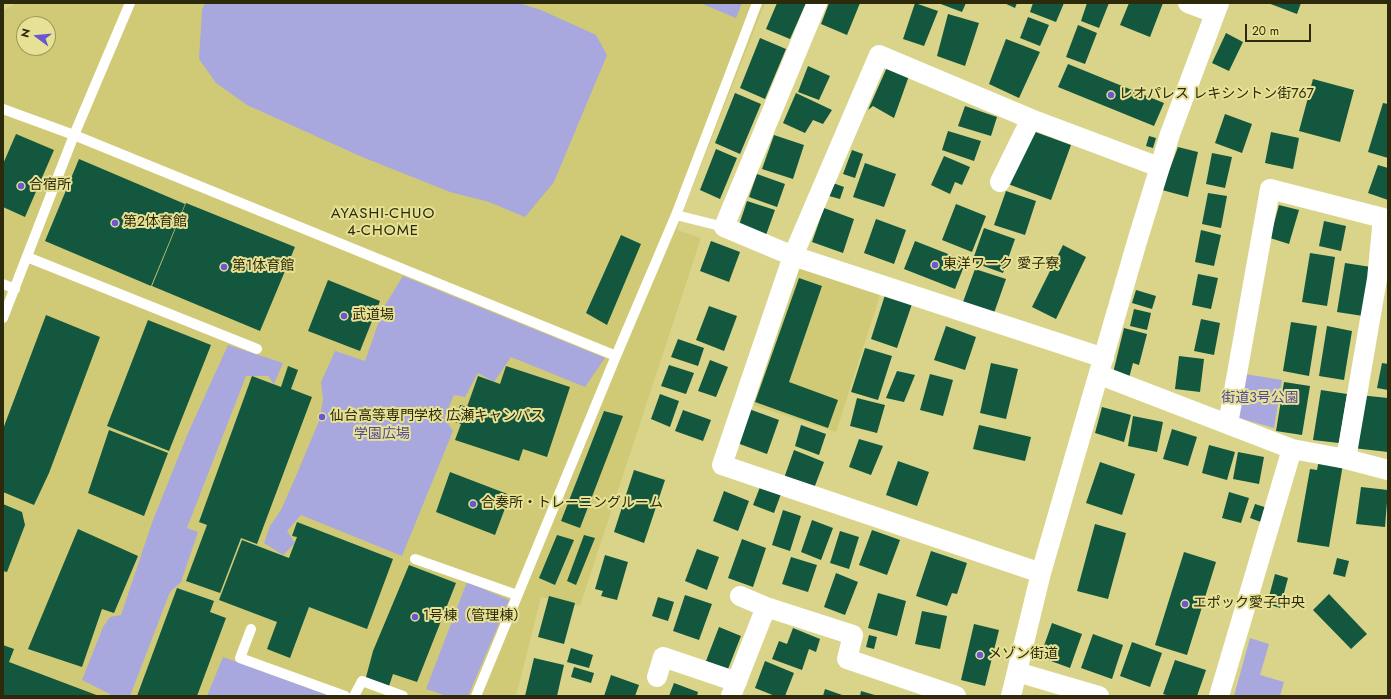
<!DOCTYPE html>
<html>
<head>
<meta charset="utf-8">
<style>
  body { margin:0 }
  #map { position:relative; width:1391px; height:699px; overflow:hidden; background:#d9d489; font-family:Jost,sans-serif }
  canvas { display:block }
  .frame { position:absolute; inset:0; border:4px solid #2c2a0a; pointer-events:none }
  .north { position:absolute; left:16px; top:16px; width:40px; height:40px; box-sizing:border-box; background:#e6e195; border:1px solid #9c985d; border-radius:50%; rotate:286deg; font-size:11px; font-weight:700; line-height:16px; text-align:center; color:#2c2a0a }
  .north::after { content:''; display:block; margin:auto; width:14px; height:18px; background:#6958d2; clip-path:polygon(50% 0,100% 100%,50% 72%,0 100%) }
  .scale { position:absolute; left:1245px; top:24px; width:66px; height:18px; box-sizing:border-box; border:2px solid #2c2a0a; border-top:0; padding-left:5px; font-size:12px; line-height:14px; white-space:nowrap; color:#2c2a0a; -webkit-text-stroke:3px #e6e195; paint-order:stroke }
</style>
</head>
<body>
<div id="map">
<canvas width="1391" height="699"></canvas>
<div class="frame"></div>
<div class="north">N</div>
<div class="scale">20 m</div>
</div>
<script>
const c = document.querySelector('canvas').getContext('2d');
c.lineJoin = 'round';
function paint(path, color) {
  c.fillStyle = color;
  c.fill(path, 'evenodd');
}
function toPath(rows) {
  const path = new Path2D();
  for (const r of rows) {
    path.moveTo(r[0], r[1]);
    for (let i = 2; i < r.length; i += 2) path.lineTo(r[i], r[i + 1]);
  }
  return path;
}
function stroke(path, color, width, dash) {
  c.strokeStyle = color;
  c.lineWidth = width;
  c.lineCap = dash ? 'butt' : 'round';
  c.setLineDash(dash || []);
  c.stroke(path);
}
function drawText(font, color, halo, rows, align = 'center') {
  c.font = font + ' Jost,"Noto Sans JP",sans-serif';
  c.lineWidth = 4;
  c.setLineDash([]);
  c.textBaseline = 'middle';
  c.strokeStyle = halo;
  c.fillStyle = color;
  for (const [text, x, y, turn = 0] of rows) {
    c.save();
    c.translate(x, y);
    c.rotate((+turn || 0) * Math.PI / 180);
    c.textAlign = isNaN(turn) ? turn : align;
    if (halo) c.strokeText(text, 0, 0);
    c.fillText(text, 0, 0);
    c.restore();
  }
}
const built = toPath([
  [16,3,765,3,683,211,677,230,701,238,580,606,541,597,516,696,3,696,3,11],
  [24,24,48,24,48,48,24,48],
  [799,265,881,292,836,432,753,405]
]);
const green = toPath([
  [205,3,519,3,541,10,596,35,607,55,554,182,525,217,489,202,450,192,362,157,247,105,216,83,199,59,202,10],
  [700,3,742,3,736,18],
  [403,276,605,358,585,387,511,357,494,382,478,373,465,397,454,395,444,418,453,431,402,556,301,515,287,531,295,543,283,555,264,543,270,526,281,510,296,476,319,421,323,400,321,382,335,351,365,361,384,307],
  [228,345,283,363,274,384,268,376,246,376,187,528,198,532,181,582,170,592,130,696,110,696,110,694,82,680,103,627,110,617,121,615,153,520,188,433],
  [1245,374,1282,380,1274,428,1239,418],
  [467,582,509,600,468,696,447,696,426,689],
  [1250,638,1269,644,1260,675,1284,682,1280,696,1234,696],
  [223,657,330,696,207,696]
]);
const building = toPath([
  [777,3,806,3,790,39,766,29],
  [829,3,860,3,847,35,821,24],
  [915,3,938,11,924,46,903,39],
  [938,3,966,3,962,12],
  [1004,3,1017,3,1015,8],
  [1033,3,1064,3,1056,22,1030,12],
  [1087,3,1109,3,1099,28,1081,21],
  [1129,3,1163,3,1150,37,1120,25],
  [1268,3,1301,3,1297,14],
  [948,14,979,23,965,66,937,56],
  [1028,17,1049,25,1040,46,1020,38],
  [1078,25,1097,33,1085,64,1066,57],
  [1226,33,1243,42,1229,71,1212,63],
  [760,38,786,49,765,99,740,88],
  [1006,39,1040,52,1019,98,989,84],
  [1068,64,1164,103,1154,126,1058,87],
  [888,65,910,73,894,118,873,106,868,110],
  [808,66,830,76,819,100,798,92],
  [1313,79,1354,90,1340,142,1299,131],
  [735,93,761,104,740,154,715,143],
  [796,93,832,110,823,124,813,120,805,133,783,123],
  [1383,103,1388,104,1388,158,1368,152],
  [965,106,997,117,991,136,958,126],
  [1225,114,1252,124,1242,153,1215,143],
  [1030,130,1071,145,1051,200,1008,184],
  [948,131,981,141,974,161,942,150],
  [1271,132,1299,138,1293,169,1265,163],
  [16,134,54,150,25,217,3,207,3,164],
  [774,135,804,145,793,179,762,169],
  [1149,136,1156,138,1153,148,1146,146],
  [1178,147,1198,152,1188,197,1162,190],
  [716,149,737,158,720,199,700,190],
  [852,150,863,154,855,178,843,174],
  [1212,153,1232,157,1225,188,1206,184],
  [944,156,970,167,962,185,955,182,950,194,931,185],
  [79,159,185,204,151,286,45,241],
  [865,163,896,174,884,207,853,197],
  [1378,165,1388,168,1388,200,1368,193],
  [757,174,785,184,777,207,749,197],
  [833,183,844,187,840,199,829,196],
  [1006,191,1036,201,1025,235,994,225],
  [1208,193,1227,196,1221,228,1202,224],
  [747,201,775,210,766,235,739,225],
  [186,203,295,247,260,331,152,286],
  [956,204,986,216,972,252,942,240],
  [1279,205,1299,210,1289,244,1270,238],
  [824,208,854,219,843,253,812,242],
  [876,219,906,230,894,264,864,253],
  [1324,221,1346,226,1341,251,1319,246],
  [984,228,1015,239,1003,273,972,262],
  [1201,230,1221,235,1214,266,1195,262],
  [621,235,641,244,607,325,586,313],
  [711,241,740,252,729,282,700,271],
  [915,241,966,261,955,289,904,269],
  [1063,245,1086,257,1056,319,1032,307],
  [1310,253,1335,257,1327,306,1302,302],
  [1345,263,1371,267,1363,316,1337,312],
  [975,269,1006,279,994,313,963,302],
  [1198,274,1218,278,1211,309,1192,305],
  [799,278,822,286,789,382,838,400,828,428,755,402],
  [328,280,380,301,360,351,308,331],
  [1136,290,1156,296,1152,309,1132,303],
  [885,295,912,304,897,348,871,339],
  [709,306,737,316,724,351,696,340],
  [1134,309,1151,313,1147,330,1130,326],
  [46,315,100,337,49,473,34,505,3,492,3,429],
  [1201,319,1220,323,1214,355,1194,351],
  [148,320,211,345,169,451,107,426],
  [1291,322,1317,326,1309,376,1283,371],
  [946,326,976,337,965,370,934,360],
  [1327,326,1352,331,1344,380,1319,376],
  [1124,328,1147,334,1139,365,1133,363,1129,378,1113,373],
  [678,339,704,348,698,366,671,357],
  [865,348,892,356,878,400,851,392],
  [1179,356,1204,359,1200,392,1175,389],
  [710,360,728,367,716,397,698,391],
  [991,363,1018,369,1006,419,980,413],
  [1382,363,1388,364,1388,390,1377,388],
  [669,365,694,373,686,394,661,386],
  [288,366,298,370,291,389,312,397,257,544,241,538,220,593,186,581,207,525,199,522,252,376,281,387],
  [506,366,570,387,547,457,523,449,519,461,455,440,461,424,455,422,460,405,467,407,478,376,500,384],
  [897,371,915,375,904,402,886,398],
  [930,374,953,380,943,416,920,410],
  [1284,382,1310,386,1302,435,1276,431],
  [1321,390,1347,394,1339,443,1313,440],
  [660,394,679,401,670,427,651,419],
  [1359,395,1388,398,1388,452,1353,448],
  [857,398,885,405,877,433,850,426],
  [1102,407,1131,415,1124,442,1095,433],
  [749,409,779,420,767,454,737,443],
  [683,410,711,420,703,441,675,431],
  [604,411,623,416,580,528,561,521],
  [1133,416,1163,422,1157,452,1128,446],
  [801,425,826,434,819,455,795,446],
  [979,425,1031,437,1025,461,973,449],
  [1172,429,1197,437,1188,466,1163,459],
  [109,430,168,453,144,516,88,493],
  [859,439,883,446,871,475,849,467],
  [1209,445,1235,452,1227,480,1202,473],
  [794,450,824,462,813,491,783,481],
  [1238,452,1264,457,1259,484,1233,479],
  [1319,460,1343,464,1329,547,1297,542,1310,469,1317,470],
  [898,461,929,472,917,506,886,495],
  [1100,462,1135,474,1122,515,1086,503],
  [634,470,665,480,644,543,614,532],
  [450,472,510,495,495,535,436,512],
  [760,487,781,494,774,513,753,505],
  [1361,487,1388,490,1385,527,1356,524],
  [724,491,749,501,738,531,713,521],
  [1229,492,1249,498,1241,523,1222,518],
  [3,504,22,512,25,525,7,572,3,571],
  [1255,504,1277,511,1272,526,1250,518],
  [783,510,801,516,790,551,772,545],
  [812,520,833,528,821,560,801,552],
  [297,522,393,559,367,629,309,607,290,658,267,649,277,622,219,600,242,540,289,558,297,537,292,536],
  [1095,524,1126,533,1108,599,1077,591],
  [78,529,138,556,114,613,102,609,82,667,28,649],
  [872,530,900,540,887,575,859,565],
  [840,531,859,537,849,569,830,563],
  [557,535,574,540,555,585,539,578],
  [584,535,595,538,576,585,567,581],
  [742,539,766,548,753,587,728,578],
  [697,549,719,557,707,590,685,581],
  [931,551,967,563,957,594,952,593,947,606,916,596],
  [1184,552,1216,562,1187,655,1155,645],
  [605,555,628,562,617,600,601,596,603,591,595,589],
  [791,557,817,565,808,592,782,584],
  [1337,558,1349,561,1345,577,1333,574],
  [409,565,456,583,417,682,393,674,388,689,365,681,373,651],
  [836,573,858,582,845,615,824,607],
  [1275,574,1288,578,1280,608,1267,604],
  [177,588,214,601,210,612,226,618,197,696,137,696],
  [878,593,906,601,897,636,868,628],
  [1329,594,1367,634,1351,649,1313,610],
  [685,595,712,604,699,640,673,631],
  [549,596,575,603,564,644,538,637],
  [658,597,674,602,668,621,652,616],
  [922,611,947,616,940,649,915,644],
  [1052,623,1082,634,1070,668,1040,657],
  [974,624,999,630,985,686,961,680],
  [719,627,741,636,728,669,706,661],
  [793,628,820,639,816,652,809,649,802,670,772,659,779,641,787,644],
  [1093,634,1123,645,1112,679,1081,668],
  [869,635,877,637,874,649,866,647],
  [1132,642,1162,653,1150,687,1120,676],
  [3,645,14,649,9,662,99,696,3,696],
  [571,648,593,655,589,668,567,662],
  [534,658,564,665,557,696,525,696],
  [1175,660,1206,670,1197,696,1170,696,1163,694],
  [765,661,794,673,785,696,775,696,755,688],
  [574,667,594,673,591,683,571,677],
  [611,675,639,685,635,696,604,696],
  [674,683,698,692,697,696,669,696],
  [825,689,845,696,823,696],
  [861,691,878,696,860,696]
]);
const service = toPath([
  [3,109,74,135,616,356,476,696],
  [676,215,724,227],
  [27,257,257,349],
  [3,284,15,289],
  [3,318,74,135,130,3],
  [616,356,676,215,757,3],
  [415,559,517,595],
  [251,629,240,658,345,696],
  [354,696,362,681,403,696]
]);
const minor = toPath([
  [817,3,724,227,793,256,722,465,1041,573],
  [1188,3,1215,13],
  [1000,182,1031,119],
  [1104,358,793,256,879,55,1031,119,1159,167],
  [1100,375,1292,449,1346,459,1388,470],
  [1228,424,1270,189,1383,218,1377,279,1346,459],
  [740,596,766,607],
  [1017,672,1099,696],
  [657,677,663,657,737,682],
  [731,696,766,607,853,635,847,659,956,696],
  [1011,696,1041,573,1136,245,1170,134,1219,3],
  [1219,696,1292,449]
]);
const markers = [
  [1111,95,4,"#6958d2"],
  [21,186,4,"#6958d2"],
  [115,223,4,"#6958d2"],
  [935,265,4,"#6958d2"],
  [224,267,4,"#6958d2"],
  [344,316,4,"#6958d2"],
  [322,417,4,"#6958d2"],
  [473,504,4,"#6958d2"],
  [1185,604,4,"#6958d2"],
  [415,617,4,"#6958d2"],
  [980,655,4,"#6958d2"]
];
const poiNames = [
  ["レオパレス レキシントン街767",1119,95],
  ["合宿所",29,186],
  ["第2体育館",123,223],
  ["東洋ワーク 愛子寮",943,265],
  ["第1体育館",232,267],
  ["武道場",352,316],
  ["仙台高等専門学校 広瀬キャンパス",330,417],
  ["合奏所・トレーニングルーム",481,504],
  ["エポック愛子中央",1193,604],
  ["1号棟（管理棟）",423,617],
  ["メゾン街道",988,655]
];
const parkNames = [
  ["街道3号公園",1260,399],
  ["学園広場",382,435]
];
const neighbourhoodNames = [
  ["AYASHI-CHUO",383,214],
  ["4-CHOME",383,231]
];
paint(built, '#d0ca76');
paint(green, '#a8a8de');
paint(building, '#13573f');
stroke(service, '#fff', 10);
stroke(minor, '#fff', 20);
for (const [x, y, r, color] of markers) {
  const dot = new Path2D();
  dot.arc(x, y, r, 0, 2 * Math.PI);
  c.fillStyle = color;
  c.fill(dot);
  stroke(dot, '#e6e195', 1.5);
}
drawText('14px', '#2c2a0a', '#e6e195', poiNames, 'left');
drawText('14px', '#52499d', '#e6e195', parkNames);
c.letterSpacing = '1px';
drawText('15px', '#2c2a0a', '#e6e195', neighbourhoodNames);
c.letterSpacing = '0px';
</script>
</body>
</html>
